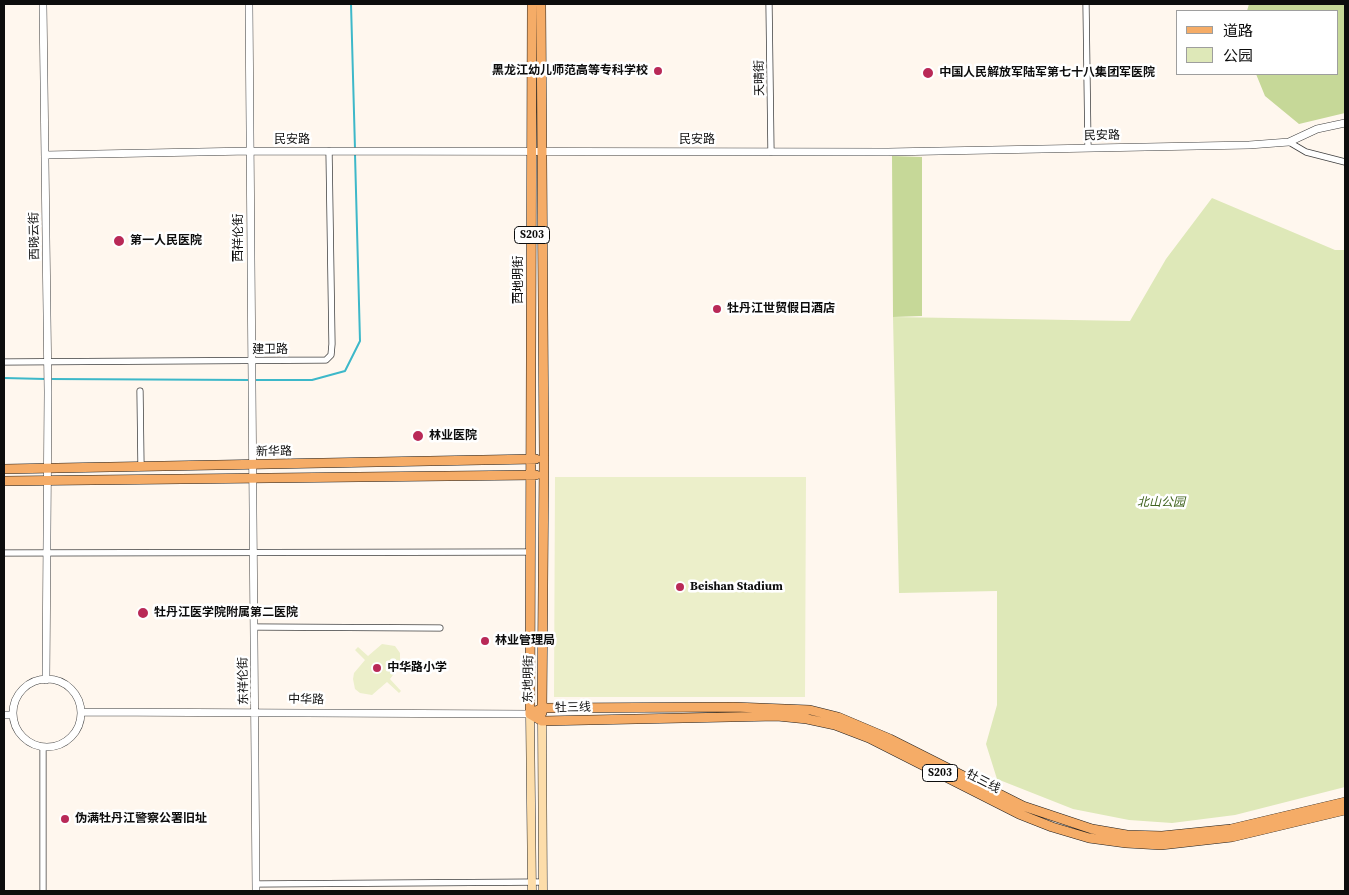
<!DOCTYPE html>
<html>
<head>
<meta charset="utf-8">
<style>
  body { margin:0 }
  #map { position:relative; width:1349px; height:895px; overflow:hidden; background:#fff7ee; font-family:"Source Serif 4","Noto Sans SC",serif }
  canvas { display:block }
  .frame { position:absolute; inset:0; border:5px solid #0d0d0d; pointer-events:none }
  .legend { position:absolute; left:1176px; top:10px; width:162px; height:65px; box-sizing:border-box; background:#fff; border:1px solid #9e9e9e; margin:0; padding:6px 9px; list-style:none; font-size:15px; color:#0d0d0d }
  .legend li { display:flex; align-items:center; gap:10px; height:25px }
  .legend b { width:25px; border:1px solid #9e9e9e }
</style>
</head>
<body>
<div id="map">
<canvas width="1349" height="895"></canvas>
<div class="frame"></div>
<ul class="legend">
<li><b style="height:6px;background:#f5ac67"></b>道路</li>
<li><b style="height:14px;background:#dee8b8"></b>公园</li>
</ul>
</div>
<script>
const c = document.querySelector('canvas').getContext('2d');
c.lineJoin = 'round';
function paint(path, color) {
  c.fillStyle = color;
  c.fill(path, 'evenodd');
}
function toPath(rows) {
  const path = new Path2D();
  for (const r of rows) {
    if (r.length === 3) {
      path.moveTo(r[0] + r[2], r[1]);
      path.arc(r[0], r[1], r[2], 0, 2 * Math.PI);
      continue;
    }
    path.moveTo(r[0], r[1]);
    for (let i = 2; i < r.length; i += 2) path.lineTo(r[i], r[i + 1]);
  }
  return path;
}
function stroke(path, color, width, dash) {
  c.strokeStyle = color;
  c.lineWidth = width;
  c.lineCap = dash ? 'butt' : 'round';
  c.setLineDash(dash || []);
  c.stroke(path);
}
function drawText(font, color, halo, rows, align = 'center') {
  c.font = font + ' "Source Serif 4","Noto Sans SC",serif';
  c.lineWidth = 5;
  c.setLineDash([]);
  c.textBaseline = 'middle';
  c.strokeStyle = halo;
  c.fillStyle = color;
  for (const [text, x, y, turn = 0] of rows) {
    c.save();
    c.translate(x, y);
    c.rotate((+turn || 0) * Math.PI / 180);
    c.textAlign = isNaN(turn) ? turn : align;
    if (halo) c.strokeText(text, 0, 0);
    c.fillText(text, 0, 0);
    c.restore();
  }
}
const green = toPath([
  [1212,198,1335,250,1345,250,1345,787,1235,815,1172,823,1129,820,1073,809,997,779,986,744,997,705,997,591,899,593,893,317,1130,321,1166,259]
]);
const forest = toPath([
  [1249,4,1345,4,1345,113,1299,124,1265,96,1256,74,1338,74,1338,11,1247,11],
  [892,156,922,157,922,316,893,317]
]);
const pitch = toPath([
  [555,477,806,477,805,697,554,697],
  [382,644,395,646,400,653,400,666,390,679,401,691,399,693,387,682,372,695,360,693,355,689,353,679,354,673,365,660,355,650,358,647,368,656]
]);
const stream = toPath([
  [351,4,355,149],
  [4,378,45,379],
  [49,379,250,380],
  [254,380,312,380,345,371,360,341,355,154]
]);
const minor = toPath([
  [769,4,771,152],
  [1086,4,1088,148],
  [1289,142,1306,152,1345,162],
  [4,362,326,360,331,355,332,344,329,151],
  [140,391,141,466],
  [4,553,531,552],
  [254,627,440,628],
  [43,747,43,891],
  [256,884,543,882]
]);
const tertiary = toPath([
  [43,4,48,392,46,680],
  [249,4,256,891],
  [45,155,250,151,888,152,1249,145,1289,142,1317,129,1345,123],
  [47,713,34],
  [81,712,530,714],
  [4,715,13,715]
]);
const secondary = toPath([
  [530,714,532,891],
  [542,721,543,891]
]);
const primary = toPath([
  [541,4,544,459,542,713],
  [4,469,536,459],
  [4,481,536,475],
  [530,714,542,721,777,716,807,719,835,725,869,738,1019,814,1052,827,1089,838,1126,843,1161,845,1232,837,1345,810],
  [530,714,542,708,734,707,810,710,838,717,890,739,1023,806,1092,829,1127,835,1162,836,1231,829,1345,802],
  [530,714,532,4]
]);
const markers = [
  [658,71,5,"#b92957"],
  [928,73,6,"#b92957"],
  [119,241,6,"#b92957"],
  [717,309,5,"#b92957"],
  [418,436,6,"#b92957"],
  [680,587,5,"#b92957"],
  [143,613,6,"#b92957"],
  [485,641,5,"#b92957"],
  [377,668,5,"#b92957"],
  [65,819,5,"#b92957"]
];
const shields = [
  [532,235,35],
  [940,773,35]
];
const shieldNames = [
  ["S203",532,235],
  ["S203",940,773]
];
const poiNames = [
  ["黑龙江幼儿师范高等专科学校",648,71,"right"],
  ["中国人民解放军陆军第七十八集团军医院",939,73],
  ["第一人民医院",130,241],
  ["牡丹江世贸假日酒店",727,309],
  ["林业医院",429,436],
  ["Beishan Stadium",690,587],
  ["牡丹江医学院附属第二医院",154,613],
  ["林业管理局",495,641],
  ["中华路小学",387,668],
  ["伪满牡丹江警察公署旧址",75,819]
];
const streetNames = [
  ["天晴街",760,78,-91],
  ["民安路",1102,136,-1],
  ["民安路",292,140],
  ["民安路",697,140],
  ["西晓云街",35,236,-91],
  ["西祥伦街",239,238,-90],
  ["西地明街",519,280,-90],
  ["建卫路",270,350],
  ["新华路",274,452,-1],
  ["东地明街",529,679,-89],
  ["东祥伦街",244,681,-91],
  ["中华路",306,700,1],
  ["牡三线",573,708,-1],
  ["牡三线",983,782,27]
];
const parkNames = [
  ["北山公园",1161,503]
];
paint(green, '#dee8b8');
paint(forest, '#c6d898');
paint(pitch, '#ecefca');
stroke(stream, '#3db8c9', 2);
stroke(minor, '#404040', 7);
stroke(tertiary, '#404040', 8);
stroke(secondary, '#2f2f2f', 9);
stroke(primary, '#1e1e1e', 10);
stroke(minor, '#fff', 5.5);
stroke(tertiary, '#fff', 7);
stroke(secondary, '#fdddaa', 8);
stroke(primary, '#f5ac67', 9);
for (const [x, y, r, color] of markers) {
  const dot = new Path2D();
  dot.arc(x, y, r, 0, 2 * Math.PI);
  c.fillStyle = color;
  c.fill(dot);
  stroke(dot, '#fff', 2);
}
for (const [x, y, w] of shields) {
  const box = new Path2D();
  box.roundRect(x - w / 2, y - 8.5, w, 17, 4);
  c.fillStyle = '#fff';
  c.fill(box);
  stroke(box, '#0d0d0d', 1);
}
drawText('bold 11px', '#0d0d0d', null, shieldNames);
drawText('bold 12px', '#0d0d0d', '#fff', poiNames, 'left');
drawText('12px', '#0d0d0d', '#fff', streetNames);
drawText('italic 12px', '#40631f', '#fff', parkNames);
</script>
</body>
</html>
